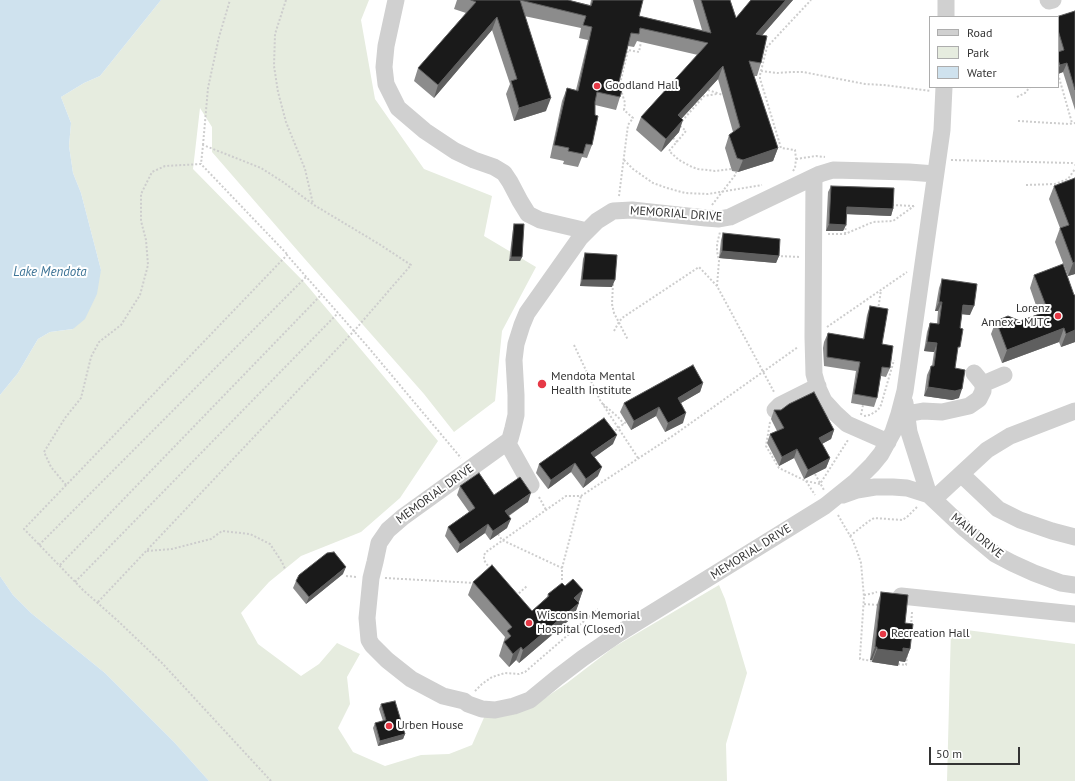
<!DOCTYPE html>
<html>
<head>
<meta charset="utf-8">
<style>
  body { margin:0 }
  #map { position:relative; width:1075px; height:781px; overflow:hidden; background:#fff; font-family:"PT Sans",sans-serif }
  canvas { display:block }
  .legend { position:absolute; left:929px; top:16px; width:130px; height:72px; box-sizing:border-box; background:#fff; border:1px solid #adadad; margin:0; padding:5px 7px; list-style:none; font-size:12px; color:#333 }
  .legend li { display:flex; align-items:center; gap:8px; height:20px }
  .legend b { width:20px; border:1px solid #adadad }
  .scale { position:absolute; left:929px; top:747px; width:91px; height:18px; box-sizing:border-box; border:2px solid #333; border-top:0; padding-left:5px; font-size:12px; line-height:14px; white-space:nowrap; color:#333; -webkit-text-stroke:3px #fff; paint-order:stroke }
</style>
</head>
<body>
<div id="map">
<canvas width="1075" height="781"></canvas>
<ul class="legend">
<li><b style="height:5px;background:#d0d0d0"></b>Road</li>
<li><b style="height:11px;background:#e6ecdf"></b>Park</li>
<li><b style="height:11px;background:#cfe2ee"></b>Water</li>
</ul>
<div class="scale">50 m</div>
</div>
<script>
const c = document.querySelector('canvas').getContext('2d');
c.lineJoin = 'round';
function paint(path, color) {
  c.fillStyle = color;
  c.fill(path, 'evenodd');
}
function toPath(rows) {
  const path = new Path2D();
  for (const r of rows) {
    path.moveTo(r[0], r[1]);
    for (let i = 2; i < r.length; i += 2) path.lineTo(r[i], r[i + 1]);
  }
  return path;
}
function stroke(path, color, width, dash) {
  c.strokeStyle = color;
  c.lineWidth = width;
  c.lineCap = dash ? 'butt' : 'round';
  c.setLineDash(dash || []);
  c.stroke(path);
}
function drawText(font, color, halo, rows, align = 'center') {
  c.font = font + ' "PT Sans",sans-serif';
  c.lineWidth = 4;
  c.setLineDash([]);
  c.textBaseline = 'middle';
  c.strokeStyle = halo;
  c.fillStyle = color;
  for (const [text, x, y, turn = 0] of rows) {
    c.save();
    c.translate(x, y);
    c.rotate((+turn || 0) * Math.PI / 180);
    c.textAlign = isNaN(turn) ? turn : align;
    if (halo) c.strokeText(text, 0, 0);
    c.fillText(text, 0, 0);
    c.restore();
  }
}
const green = toPath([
  [161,0,369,0,361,20,375,99,424,169,492,196,484,236,536,267,502,331,495,401,454,432,424,394,304,258,212,152,212,127,200,108,193,169,305,283,438,441,400,498,361,532,301,556,269,582,241,613,258,644,301,676,319,664,337,643,360,654,347,677,350,704,338,728,353,752,385,766,421,755,449,754,472,745,486,713,532,707,567,683,614,647,719,585,725,599,747,673,726,744,727,781,209,781,174,742,105,673,31,613,13,595,0,576,0,395,18,373,38,339,50,332,73,329,101,270,81,193,73,173,69,146,71,123,61,97,84,83,100,76],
  [951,628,1075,644,1075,781,947,781]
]);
const water = toPath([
  [0,0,161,0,100,76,84,83,61,97,71,123,69,146,73,173,81,193,101,270,97,294,85,319,73,329,50,332,38,339,18,373,0,395],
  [0,576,13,595,31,613,105,673,174,742,209,781,0,781]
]);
const path = toPath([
  [286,0,275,34,274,66,278,92,286,122,305,169,313,204],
  [761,71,777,73,792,72,803,72,865,84,884,85,931,91],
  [1058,74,1072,123],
  [620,84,628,50,639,52,641,42],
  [708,90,723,95],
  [1017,97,1025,93,1030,87],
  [682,121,704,96,717,94],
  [1018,121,1069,124,1075,123],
  [680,126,686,131,669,151,679,160,692,167,698,169,715,171,732,169],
  [673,138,677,142],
  [203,145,208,88,219,37,230,0],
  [796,159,816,156,825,157],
  [624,160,633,169,653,183,667,188,685,193,708,194,762,185],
  [951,160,1072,163,1075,165],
  [793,171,795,168,796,159,795,150,781,148,762,85,760,79,760,75,767,47,811,0],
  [1026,185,1055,184,1068,179,1075,169],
  [619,196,628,125,633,118,624,110,625,103,621,90],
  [712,205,736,174,736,172],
  [892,205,914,206],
  [828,234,845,234,873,222,893,221,914,206],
  [845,234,846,224],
  [777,256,800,257],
  [613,284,612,304,614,313,628,340],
  [717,286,719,261,717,251,717,244,720,232],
  [878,310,881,290],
  [827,327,907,272],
  [614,331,619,322,622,318,699,267,717,286,774,392],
  [574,345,600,400,638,458],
  [603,404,618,417,624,424],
  [861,415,863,405],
  [864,416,870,415,878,410,881,405,894,360],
  [770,422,766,446,779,468,806,481,820,484,848,440],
  [612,433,626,422],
  [815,474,824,490],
  [806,481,815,495],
  [66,485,51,467,44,452,65,418,81,398,91,357,99,342,121,325,140,295,148,265,146,240,141,221,141,194,152,172,165,166,201,164,287,254],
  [539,497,546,510],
  [838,515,853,541,858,554,861,563,864,597,860,656,860,659,872,661],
  [498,534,502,540,562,568],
  [850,536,869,521,874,518,902,520,907,517,917,507],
  [39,545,306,277],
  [147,551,172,549,211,539,222,531,250,534,270,544,282,562,285,569],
  [60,565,322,294],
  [490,569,484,560,484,555,486,552,566,496,581,496,674,435,798,347],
  [346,576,357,577],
  [385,578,475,583],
  [562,580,562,568,581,496],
  [75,582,338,313],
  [864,595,870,594,877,592],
  [516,596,527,586],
  [98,602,354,331,411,265,379,244,314,205,283,182,261,168,203,145,201,164],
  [864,604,879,605],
  [911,626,912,612],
  [898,664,906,665,907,656],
  [475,691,482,684,492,677,505,673,519,674,525,672,598,609],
  [271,781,162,663,118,621,83,590,24,529,287,255,368,347,461,458]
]);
const minor = toPath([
  [396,0,386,46,384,67,386,84,398,108,425,131,455,151,474,160,494,167,504,173,510,182,520,201,528,214,540,220,587,231],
  [1048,0,1049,1,1053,0],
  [946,17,946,0],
  [935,174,909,172,833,170,820,174,730,217,719,219,706,218,632,210,613,211,597,221,580,238,527,313,522,325,516,344,514,360,516,395,516,415,513,428,510,439,507,442,403,517,388,530,379,543,375,562,371,578,367,618,369,640,372,645,387,660,411,679,443,696,464,701,468,704,482,709,495,710,514,706,530,700,558,677,583,658,618,634,825,506,856,481,872,465,881,454,893,432,899,414,905,391,942,130,944,87],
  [814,177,813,337,814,374,818,388,824,401,835,413,847,424,888,442],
  [983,384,1004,375],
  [905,403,909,432,929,495,965,529,995,554,1012,563,1034,573,1061,583,1075,585],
  [775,410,780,405,818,386],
  [906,414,923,411,942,412,969,406,979,399,983,391,983,384,974,373],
  [507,442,531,485],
  [961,474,998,509,1020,520,1052,531,1075,537],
  [843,495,857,490,875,487,893,487,907,488,929,495],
  [934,499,987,450,1010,436,1075,411],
  [901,596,1075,614]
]);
const wall = toPath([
  [457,0,568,0,590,5,591,0,643,0,639,16,702,30,693,0,730,0,736,18,751,0,793,0,762,35,761,63,757,76,754,76,778,148,773,161,738,172,732,171,725,148,729,135,733,132,718,79,682,118,679,132,661,152,636,130,641,117,698,55,637,41,634,47,628,46,619,82,620,97,616,110,595,105,592,145,587,158,582,157,578,167,563,164,564,161,550,158,562,101,567,88,576,90,588,40,579,38,581,28,524,16,546,111,514,121,506,94,510,84,492,30,434,98,414,81,418,68,466,13,454,9],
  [1075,11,1075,110,1063,72,1058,74,1058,52,1059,51,1058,49,1058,17],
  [1075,178,1075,274,1068,276,1055,242,1060,228,1049,199,1054,186],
  [831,186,893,209,891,216,846,214,846,225,843,231,826,231,828,192],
  [514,224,522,257,520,261,509,261,513,229],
  [723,233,779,256,776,263,719,258,721,240],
  [585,253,612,287,580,286,583,259],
  [1034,275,1074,295,1075,342,1061,347,1059,342,1002,363,991,334,996,321,1020,321,1039,314,1030,288],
  [942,279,970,315,962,314,955,368,959,398,952,400,924,396,927,375,931,366,932,366,934,352,924,351,927,332,930,323,937,324,938,311,935,311,939,288],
  [870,306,890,368,886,377,881,376,877,398,874,407,851,403,856,371,824,366,823,348,824,342,828,333,863,339,867,315],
  [703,383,700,392,681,403,683,423,665,432,656,416,631,430,620,412,624,403],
  [774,410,834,430,831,439,822,444,830,458,826,468,804,479,794,458,779,466,767,443,770,434,777,431,771,419],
  [613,444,594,457,598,476,583,488,571,472,548,489,536,473,539,464],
  [460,486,494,495,528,502,509,516,507,528,490,540,485,533,457,553,445,536,448,527,469,512,457,495],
  [343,574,306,604,293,588,296,581],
  [473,582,532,611,547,597,548,594,565,586,583,590,574,616,519,663,516,660,509,667,499,656,505,637,468,595],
  [881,592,905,623,910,649,905,662,899,661,898,666,872,662,872,660,870,660,877,605],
  [381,704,405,734,403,739,378,746,373,728,375,723,383,721,379,709]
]);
const shadedWall = toPath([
  [786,0,793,0,752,47,756,34],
  [497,17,492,30,434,98,438,85],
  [1067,63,1063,72,1058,74,1058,70,1060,65],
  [723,66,718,79,673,128,678,115],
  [551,98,546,111,514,121,519,108],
  [683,120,679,132,661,152,666,139],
  [778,148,773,161,738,172,743,160],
  [847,207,893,209,891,216,844,214],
  [829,224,846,225,843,231,826,231],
  [722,251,779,256,776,263,719,258],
  [511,257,522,257,520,261,509,261],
  [1075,262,1075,274,1068,276,1073,263],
  [582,280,615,280,612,287,580,286],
  [939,302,942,302,938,311,935,311],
  [963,305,974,306,970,315,960,314],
  [1064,328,1059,342,1002,363,1007,350],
  [1075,330,1075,342,1061,347,1066,334],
  [927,342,937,343,934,352,924,351],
  [703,383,700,392,674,407,678,398],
  [928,387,962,389,959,398,952,400,924,396],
  [659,407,656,416,631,430,634,421],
  [686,413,683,423,665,432,668,423],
  [834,430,831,439,816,447,819,438],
  [617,435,613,444,588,462,591,453],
  [797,449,794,458,779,466,782,457],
  [830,458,826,468,804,479,808,470],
  [575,463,571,472,548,489,551,480],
  [602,467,598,476,583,488,586,479],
  [531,493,528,502,502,520,505,511],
  [511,519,507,528,490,540,493,531],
  [488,524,485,533,457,553,460,544],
  [346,567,343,574,306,604,309,597],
  [583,590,578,604,574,598],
  [579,603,574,616,519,663,523,650],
  [521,647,516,660,509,667,513,654],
  [875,647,877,647,872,660,870,660],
  [903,648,910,649,905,662,899,661,898,666,872,662,877,649],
  [405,734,403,739,378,746,380,741]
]);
const building = toPath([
  [471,0,568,0,591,6,593,0,643,0,639,16,711,33,701,0,730,0,736,18,751,0,786,0,756,34,767,36,761,63,749,61,778,148,743,160,737,158,729,135,740,127,723,66,678,115,683,120,666,139,641,117,708,43,640,28,639,34,631,33,619,82,624,83,620,97,597,92,595,102,595,115,598,116,592,145,586,144,583,154,568,151,569,148,554,145,567,88,578,91,592,27,583,25,586,16,520,0,551,98,519,108,511,81,517,79,497,17,438,85,418,68,476,2,471,0],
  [1075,11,1075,90,1067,63,1060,65,1058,60,1058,52,1064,50,1058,30,1058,17,1056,17,1075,11],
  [1075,178,1075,262,1073,263,1060,228,1069,225,1054,186,1075,178],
  [831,186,894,188,893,209,847,207,846,225,829,224,831,186],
  [514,224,524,224,522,257,511,257,514,224],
  [723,233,780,239,779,256,722,251,723,233],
  [585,253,617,255,615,280,582,280,585,253],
  [1063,264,1074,295,1075,295,1075,330,1066,334,1064,328,1007,350,996,321,1008,316,1020,321,1048,311,1034,275,1063,264],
  [942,279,977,284,974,306,963,305,960,328,963,329,960,347,958,347,955,368,965,370,962,389,955,391,928,387,931,366,934,366,937,343,927,342,930,323,939,324,942,302,939,302,942,279],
  [870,306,888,309,882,344,893,346,890,368,882,367,877,398,854,394,860,362,827,357,827,339,828,333,864,339,870,306],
  [693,365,703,383,678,398,686,413,668,423,659,407,634,421,624,403,693,365],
  [814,392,834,430,819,438,830,458,808,470,797,449,782,457,770,434,784,428,774,410,781,410,789,404,814,392],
  [604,418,617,435,591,453,602,467,586,479,575,463,551,480,539,464,604,418],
  [479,473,494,495,520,477,531,493,505,511,511,519,493,531,488,524,460,544,448,527,475,508,460,486,479,473],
  [334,552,346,567,309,597,296,581,299,575,327,553,334,552],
  [492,565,532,611,549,596,548,594,562,583,565,586,573,579,583,590,574,598,579,603,523,650,521,647,513,654,504,642,511,636,507,631,512,627,473,582,492,565],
  [881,592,908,595,905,623,913,624,910,649,903,648,903,652,877,649,877,647,875,647,881,592],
  [395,701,405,734,380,741,375,723,386,720,381,704,395,701]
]);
const markers = [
  [597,86,4,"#e63946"],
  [1058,316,4,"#e63946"],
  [542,384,5,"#e63946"],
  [529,623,4,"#e63946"],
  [883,634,4,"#e63946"],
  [389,726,4,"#e63946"]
];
const poiNames = [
  ["Goodland Hall",605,86],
  ["Lorenz",1050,309,"right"],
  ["Annex - MJTC",1050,323,"right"],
  ["Mendota Mental",551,377],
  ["Health Institute",551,391],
  ["Wisconsin Memorial",537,616],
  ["Hospital (Closed)",537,630],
  ["Recreation Hall",891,634],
  ["Urben House",397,726]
];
const streetNames = [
  ["MEMORIAL DRIVE",676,214,4],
  ["MEMORIAL DRIVE",435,494,-36],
  ["MAIN DRIVE",977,536,39],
  ["MEMORIAL DRIVE",751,552,-32]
];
const waterNames = [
  ["Lake Mendota",50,272]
];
paint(green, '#e6ecdf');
paint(water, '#cfe2ee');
stroke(path, '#cdcdcd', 2, [2, 2]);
stroke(minor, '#d0d0d0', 17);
paint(wall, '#8c8c8c');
paint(shadedWall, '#5f5f5f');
paint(building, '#1a1a1a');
stroke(building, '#5f5f5f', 1);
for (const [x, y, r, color] of markers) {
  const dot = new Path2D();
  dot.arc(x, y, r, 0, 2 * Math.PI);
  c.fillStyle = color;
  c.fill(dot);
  stroke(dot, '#fff', 1.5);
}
drawText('12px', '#333', '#fff', poiNames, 'left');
drawText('12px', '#333', '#fff', streetNames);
drawText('italic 13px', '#3f7597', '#fff', waterNames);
</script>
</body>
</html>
